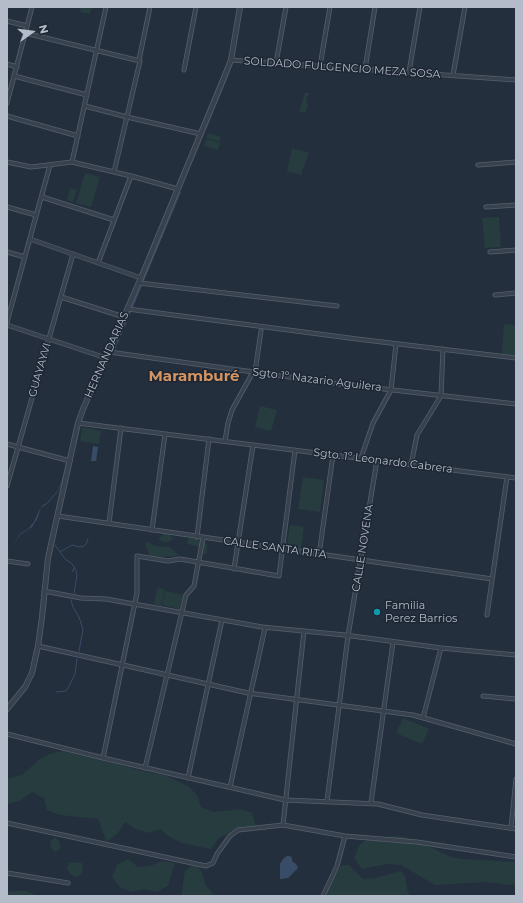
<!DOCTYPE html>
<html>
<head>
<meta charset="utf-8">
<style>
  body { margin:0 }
  #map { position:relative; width:523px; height:903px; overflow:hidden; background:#242f3e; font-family:Montserrat,sans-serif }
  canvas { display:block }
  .frame { position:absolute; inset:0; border:8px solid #b4bcc9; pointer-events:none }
  .north { position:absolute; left:12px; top:12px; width:40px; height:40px; -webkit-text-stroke:3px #1d2633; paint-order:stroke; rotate:76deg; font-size:11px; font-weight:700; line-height:16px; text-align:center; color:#b4bcc9 }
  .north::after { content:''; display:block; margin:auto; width:14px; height:18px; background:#b4bcc9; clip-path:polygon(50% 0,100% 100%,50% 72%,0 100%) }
</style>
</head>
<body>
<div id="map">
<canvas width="523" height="903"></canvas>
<div class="frame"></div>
<div class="north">N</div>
</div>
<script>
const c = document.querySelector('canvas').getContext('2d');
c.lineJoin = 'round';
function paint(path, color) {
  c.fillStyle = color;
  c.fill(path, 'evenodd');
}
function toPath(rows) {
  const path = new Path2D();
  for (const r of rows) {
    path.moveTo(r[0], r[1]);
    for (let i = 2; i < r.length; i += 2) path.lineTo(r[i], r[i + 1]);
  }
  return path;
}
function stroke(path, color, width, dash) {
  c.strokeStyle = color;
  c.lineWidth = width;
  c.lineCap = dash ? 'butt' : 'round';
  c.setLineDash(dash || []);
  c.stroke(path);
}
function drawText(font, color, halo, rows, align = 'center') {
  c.font = font + ' Montserrat,sans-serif';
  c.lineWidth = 3;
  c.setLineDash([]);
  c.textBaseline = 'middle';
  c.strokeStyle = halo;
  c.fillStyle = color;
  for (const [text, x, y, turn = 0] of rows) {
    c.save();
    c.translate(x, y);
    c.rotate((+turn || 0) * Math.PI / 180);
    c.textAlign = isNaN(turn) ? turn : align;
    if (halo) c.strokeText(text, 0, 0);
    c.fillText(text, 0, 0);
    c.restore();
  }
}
const green = toPath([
  [81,7,92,7,90,14,80,12],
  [305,93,310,93,306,98,308,106,305,113,299,111],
  [208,133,221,137,219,142,206,138],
  [206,139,220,143,218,150,204,146],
  [292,148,309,153,301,175,287,171],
  [85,173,100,177,91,207,76,203],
  [70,188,77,190,73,202,67,200],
  [499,217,501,247,485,248,482,218],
  [504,324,516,325,516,355,502,354],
  [260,406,277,410,271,431,255,427],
  [82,427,101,431,99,444,80,441],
  [303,477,324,480,320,512,298,509],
  [290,525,304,527,301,548,287,545],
  [168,533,173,538,170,541,164,542,158,539,162,535],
  [190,537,195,537,207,544,207,554,202,554,199,547,188,544,187,541],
  [149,542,154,546,170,547,177,553,178,556,155,557,149,555,146,546,146,543],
  [157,588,165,589,161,606,154,604],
  [165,591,183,595,180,609,162,605],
  [403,718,429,729,422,744,396,733],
  [64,751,151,773,165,775,188,786,197,795,201,807,214,812,240,809,252,813,256,827,244,831,231,832,219,838,211,849,182,843,170,837,160,829,149,833,136,829,125,822,118,833,107,842,98,819,60,815,47,810,44,798,32,792,21,800,9,804,7,801,7,783,9,778,22,775,40,759,52,753],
  [400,836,413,839,451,857,463,859,516,862,516,884,511,885,486,882,435,885,401,865,387,864,362,869,354,858,359,846,363,842,374,837],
  [55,837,60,842,60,849,54,852,51,847,50,841],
  [128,859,138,867,150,866,162,861,175,863,168,886,157,892,144,889,132,892,120,887,112,877,117,865],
  [69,862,82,863,83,869,81,875,75,877,70,874,67,868],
  [195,863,202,872,205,884,212,893,218,896,181,896,185,871],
  [342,865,349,865,363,879,375,878,401,871,405,876,407,889,410,896,327,896,327,890,338,870],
  [17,891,27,891,37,896,7,896,7,892]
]);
const water = toPath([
  [233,63,233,64,189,171],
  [180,192,181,192,115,350,115,346],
  [93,446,98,447,96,461,91,461],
  [66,463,63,480,58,491,48,503,41,508,37,519,32,527,21,534,11,548,21,533,28,529,34,522,39,511,43,505,47,503,58,490,62,480],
  [287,856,290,856,292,858,292,861,296,864,298,868,288,878,280,879,280,864,283,859]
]);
const stream = toPath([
  [55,545,66,560,70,562,73,565,76,571,77,576,74,593],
  [60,552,72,545,79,547,84,546,86,544,88,539],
  [72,572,74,568],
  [71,600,73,607,79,617,83,629,79,651],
  [56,692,66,691,68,688,75,674,77,659]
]);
const minor = toPath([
  [7,21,27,26],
  [25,33,140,61,114,172],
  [139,60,150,7],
  [231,60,516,80],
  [276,63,286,7],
  [7,64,17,67],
  [320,66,330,7],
  [365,69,375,7],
  [184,70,196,7],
  [409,72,420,7],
  [453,75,465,7],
  [14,76,87,95],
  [7,103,32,7],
  [85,106,127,117,201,134],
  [7,116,78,136],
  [7,162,31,167,72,162,131,176,178,189],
  [72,162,106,7],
  [478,165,516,162],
  [42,197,114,220],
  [7,207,36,215],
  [486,207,516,205],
  [30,239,141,278],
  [7,252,25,257],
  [490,252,516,250],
  [98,263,131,176],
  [139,283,337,306],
  [495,295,516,293],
  [61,297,124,317],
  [128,309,357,339,516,358],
  [7,322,50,165],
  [7,325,106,358],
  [109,352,340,384,516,404],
  [255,372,261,331],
  [78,423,516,478],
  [225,441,228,423,232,410,253,372],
  [7,444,70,461],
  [361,458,373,423,391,390,396,344],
  [411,465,417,435,441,396,443,349],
  [7,486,73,254],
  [58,516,492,579],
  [109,523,121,428],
  [152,530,165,434],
  [197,537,209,439],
  [319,555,333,455],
  [7,561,28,564],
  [234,569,253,445],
  [44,591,81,598,106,599,262,627,345,635,441,648,516,655],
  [487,615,507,477],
  [38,646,248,693,413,715,516,744],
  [483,696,516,699],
  [423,718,441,648],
  [7,734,103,758,285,800,378,804,422,815,516,829],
  [103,758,137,593,137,556,168,561,180,559,279,576,295,450],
  [145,768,186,595,194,586,203,538],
  [188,778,222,620],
  [230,787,265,628],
  [327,801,348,636,377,460],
  [371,803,393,642],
  [7,823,206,866,213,863,217,854,230,836,238,830,283,825,345,836,417,842,516,857],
  [283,825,304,631],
  [511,828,516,779],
  [7,873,68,883],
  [323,896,337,866,345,836]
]);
const tertiary = toPath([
  [7,709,25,687,32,673,38,646,42,617,48,558,78,423,83,409,141,278,223,80,231,60,240,7]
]);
const markers = [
  [377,612,4,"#0f9aa8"]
];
const streetNames = [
  ["SOLDADO FULGENCIO MEZA SOSA",342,68,4],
  ["HERNANDARIAS",107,355,-66],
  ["GUAYAYVI",40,370,-74],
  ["Sgto 1º Nazario Aguilera",317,380,7],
  ["Sgto. 1º Leonardo Cabrera",383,461,7],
  ["CALLE SANTA RITA",275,548,8],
  ["CALLE NOVENA",363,548,-81]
];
const poiNames = [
  ["Familia",385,606],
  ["Perez Barrios",385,619]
];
const districtNames = [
  ["Maramburé",194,377]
];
paint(green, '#263c3f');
paint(water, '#394c67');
stroke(stream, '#394c67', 1);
stroke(minor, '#565f6c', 5);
stroke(tertiary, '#565f6c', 6);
stroke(minor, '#38414e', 3.5);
stroke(tertiary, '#38414e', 4.5);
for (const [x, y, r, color] of markers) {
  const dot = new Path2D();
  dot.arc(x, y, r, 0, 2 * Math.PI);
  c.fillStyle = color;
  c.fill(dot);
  stroke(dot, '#1d2633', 1.5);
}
drawText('11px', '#b4bcc9', '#1d2633', streetNames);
drawText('11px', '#b4bcc9', '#1d2633', poiNames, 'left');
drawText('bold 15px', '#d59563', '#1d2633', districtNames);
</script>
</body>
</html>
